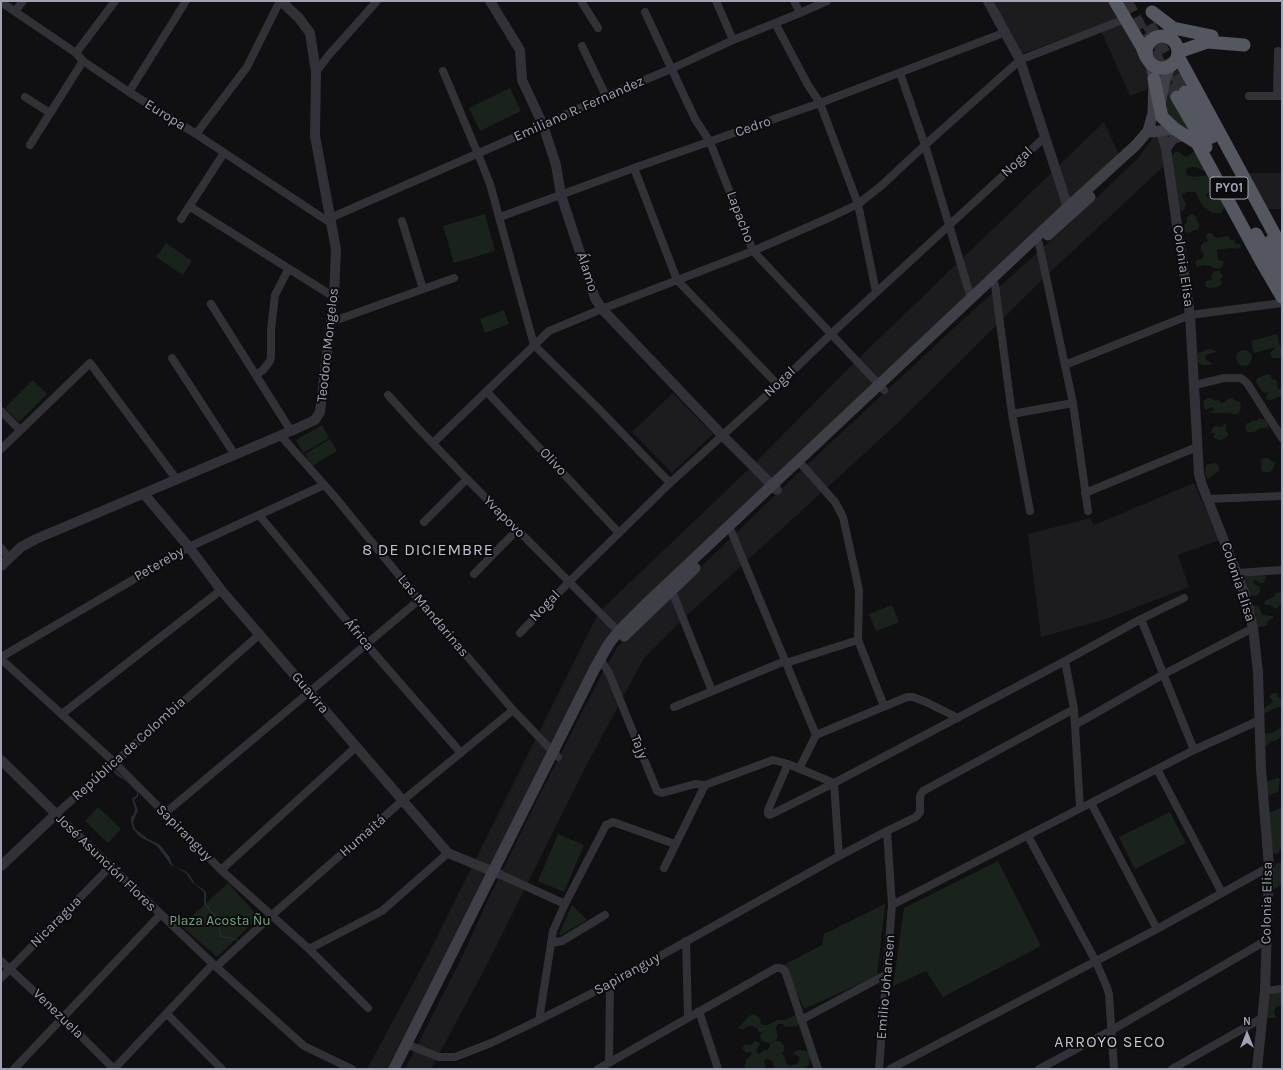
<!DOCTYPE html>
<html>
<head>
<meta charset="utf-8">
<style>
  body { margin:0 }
  #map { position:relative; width:1283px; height:1070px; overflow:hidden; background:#101012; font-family:Karla,sans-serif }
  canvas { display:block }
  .frame { position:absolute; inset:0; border:2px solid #a0a3b4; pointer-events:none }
  .north { position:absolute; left:1227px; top:1014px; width:40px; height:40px; -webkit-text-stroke:3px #0b0b0d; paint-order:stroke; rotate:0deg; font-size:11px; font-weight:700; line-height:16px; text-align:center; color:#a0a3b4 }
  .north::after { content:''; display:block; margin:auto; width:14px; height:18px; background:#a0a3b4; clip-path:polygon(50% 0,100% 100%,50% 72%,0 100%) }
</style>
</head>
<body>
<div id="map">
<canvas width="1283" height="1070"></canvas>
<div class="frame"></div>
<div class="north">N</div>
</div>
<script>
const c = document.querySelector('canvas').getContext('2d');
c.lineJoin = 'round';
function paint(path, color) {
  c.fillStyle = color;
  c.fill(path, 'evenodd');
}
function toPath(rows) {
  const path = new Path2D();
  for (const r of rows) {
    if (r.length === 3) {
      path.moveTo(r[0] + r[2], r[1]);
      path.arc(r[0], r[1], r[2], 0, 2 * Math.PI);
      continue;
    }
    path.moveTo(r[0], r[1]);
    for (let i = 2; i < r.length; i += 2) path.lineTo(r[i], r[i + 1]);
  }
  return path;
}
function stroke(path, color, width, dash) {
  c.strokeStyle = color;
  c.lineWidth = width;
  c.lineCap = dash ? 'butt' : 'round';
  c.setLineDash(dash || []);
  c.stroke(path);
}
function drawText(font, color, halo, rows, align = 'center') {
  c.font = font + ' Karla,sans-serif';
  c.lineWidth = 4;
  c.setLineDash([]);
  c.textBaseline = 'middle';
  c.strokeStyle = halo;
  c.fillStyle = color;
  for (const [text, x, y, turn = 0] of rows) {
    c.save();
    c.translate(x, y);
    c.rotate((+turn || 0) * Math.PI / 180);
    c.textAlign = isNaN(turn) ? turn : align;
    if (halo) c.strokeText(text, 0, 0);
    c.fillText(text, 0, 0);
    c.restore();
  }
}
const built = toPath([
  [991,1,1114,1,1121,17,1019,55],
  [1124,18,1149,67,1149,89,1130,96,1099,26],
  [1104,122,1119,155,769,481,618,630,391,1069,367,1069,420,971,599,612,752,466,858,359],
  [1156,134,1160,134,1165,165,1047,275,900,421,684,618,644,658,583,772,488,963,431,1069,405,1069,462,957,487,902,540,794,597,683,616,649,626,636,674,593,796,475,956,326,1068,225,1138,158],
  [1244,173,1282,173,1282,209,1263,209],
  [673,393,713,434,672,473,632,432],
  [1194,483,1219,540,1178,555,1189,587,1103,620,1041,637,1028,534,1090,518,1094,525]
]);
const green = toPath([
  [1177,67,1188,89,1195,138,1161,109,1160,104,1175,69],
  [510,88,521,111,480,131,469,108],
  [1177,151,1186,157,1195,151,1206,170,1203,171,1196,167,1191,167,1186,169,1187,175,1194,177,1208,175,1217,188,1207,193,1206,196,1208,197,1213,196,1218,193,1225,206,1221,213,1213,213,1204,207,1198,199,1197,194,1195,192,1187,192,1182,195,1186,205,1184,210,1179,211,1171,156],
  [485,214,495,251,454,263,443,226],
  [1192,214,1197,217,1196,219,1199,224,1199,229,1194,230,1190,233,1185,232,1183,226,1187,222,1187,217],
  [1208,233,1211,233,1214,237,1218,238,1228,236,1230,240,1234,240,1236,244,1240,244,1241,247,1237,249,1230,248,1217,250,1218,260,1223,261,1224,262,1220,269,1213,268,1211,266,1203,265,1198,267,1196,266,1195,263,1197,260,1203,259,1204,254,1201,250,1201,246,1204,242,1208,242,1206,236],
  [166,243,192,261,183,275,156,257],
  [1215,271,1219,271,1223,276,1220,279,1222,284,1218,287,1208,288,1205,286,1206,281,1212,280,1211,276],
  [504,310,509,324,485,333,480,319],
  [1277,334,1280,346,1282,347,1282,358,1272,358,1271,356,1270,353,1276,347,1254,353,1251,341],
  [1209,349,1214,350,1216,352,1208,354,1205,356,1205,359,1211,363,1212,365,1202,365,1197,362,1198,353],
  [1244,358,8],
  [1268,374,1270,375,1273,380,1276,379,1278,389,1282,389,1282,396,1270,400,1266,399,1266,396,1269,392,1264,393,1262,391,1257,384,1256,381,1258,378],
  [33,380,47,394,19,422,5,408],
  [1211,398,1215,401,1218,399,1221,403,1225,402,1229,398,1233,399,1240,402,1241,407,1240,411,1238,414,1234,414,1227,413,1208,413,1215,410,1212,407,1205,410,1203,401,1206,399],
  [1259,418,1266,420,1268,423,1268,428,1261,428,1254,432,1247,432,1245,427,1247,423,1250,423,1252,420,1257,421],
  [1224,424,1227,425,1225,427,1226,429,1226,432,1228,433,1228,436,1221,440,1216,439,1214,438,1214,435,1215,433,1211,433,1212,429,1214,426,1222,427],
  [322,425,329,438,303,453,296,440],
  [330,439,337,451,312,466,305,454],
  [1264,458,1269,459,1275,463,1273,469,1270,472,1265,472,1262,471,1261,468,1262,463,1260,460],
  [1214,463,1217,464,1220,470,1208,479,1205,475,1206,465],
  [1263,575,1266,577,1264,583,1259,583,1256,580,1253,581,1254,583,1260,587,1260,593,1256,596,1251,595,1249,592,1246,580,1242,576],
  [1282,592,1282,603,1277,608,1275,609,1271,605,1266,605,1264,604,1265,601,1273,597,1276,593],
  [892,605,899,622,876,631,869,614],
  [1256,605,1260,608,1262,615,1273,616,1273,618,1268,621,1267,625,1261,627,1256,626,1255,620,1256,616,1254,613,1252,606],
  [1274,693,1277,693,1279,698,1282,697,1282,706,1278,707,1263,714,1264,708,1273,702,1269,696],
  [1282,727,1282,733,1281,734,1280,738,1277,740,1270,742,1268,745,1264,746,1262,734,1272,733],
  [1277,778,1280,779,1278,792,1266,796,1266,782],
  [98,807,121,829,108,843,85,821],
  [1282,807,1281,834,1282,848,1277,854,1270,854,1266,812,1271,812],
  [1170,812,1186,843,1135,869,1119,837],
  [558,834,584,845,564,892,538,881],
  [998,861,1041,946,943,997,926,971,893,986,904,908],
  [1282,862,1282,885,1274,889,1271,887,1274,867,1276,864],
  [228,883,259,917,217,957,181,926],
  [885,904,877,976,804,1009,784,965,822,945,824,934],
  [572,905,587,920,561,935,559,934],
  [1282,993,1282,1007,1277,1006,1274,1011,1276,1018,1269,1018,1267,1016,1269,1005,1267,997,1274,994],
  [754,1014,761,1019,760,1021,762,1025,768,1025,777,1020,786,1020,795,1015,798,1015,801,1023,796,1026,787,1027,784,1026,783,1024,778,1024,776,1027,778,1037,775,1041,780,1041,783,1044,785,1048,782,1055,784,1055,786,1063,789,1066,797,1064,800,1058,793,1053,795,1051,802,1050,807,1051,810,1054,809,1065,803,1069,775,1069,772,1061,767,1059,764,1061,766,1069,744,1069,746,1060,752,1054,751,1052,747,1053,742,1049,745,1044,751,1045,755,1041,760,1043,756,1051,759,1054,763,1051,767,1050,770,1047,770,1044,774,1042,770,1043,762,1041,760,1036,764,1031,760,1033,758,1031,758,1029,753,1026,748,1026,743,1029,738,1028,749,1016]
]);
const water = toPath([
  [113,770,115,770,138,791,138,796,134,800,138,810,133,822,135,829,148,839,159,844,169,856,172,864,175,867,185,871,189,874,195,884,204,890,206,893,206,904,212,912,219,918,220,923,220,933,223,936,238,939,237,940,221,937,219,933,219,923,218,919,211,913,204,904,204,892,192,882,186,873,171,865,157,846,139,836,133,829,131,821,131,817,134,814,135,809,132,799,137,795,137,792,127,782,115,774]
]);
const trunkTunnel = toPath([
  [1126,1,1177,97],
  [1149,25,1185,92]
]);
const minor = toPath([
  [581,1,598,28],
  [716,1,733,40],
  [794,1,800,13],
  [1,2,76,53,83,61,129,92,196,134,332,224],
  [15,11,23,1],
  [645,12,695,119,710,142,753,251,884,390],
  [775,23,808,85,820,103,858,204,876,292],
  [582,46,606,96],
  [76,53,115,1],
  [443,71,478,154,490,184,534,345,599,409,670,483],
  [316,72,328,56,377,1],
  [900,73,925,145,971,298],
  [129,92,186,1],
  [1249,96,1281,96],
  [1277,96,1278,51],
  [25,97,50,113],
  [196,134,247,67,280,1],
  [30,145,83,61],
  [634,168,677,280,778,385],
  [189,206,334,297],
  [500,217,634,168,820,103,1006,32],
  [330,218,543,125,606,96,671,69,733,40,800,13,827,1],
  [181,219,224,153],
  [402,221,423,289],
  [1036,237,1039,244,1073,403,1088,511],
  [995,285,1012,414,1030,511],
  [211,304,291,431],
  [331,322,454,278],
  [172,358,235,455],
  [1065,365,1190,315,1282,303],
  [256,375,263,370,270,361,271,356,271,330,275,295,288,270],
  [1195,385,1224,378,1241,378,1247,383,1282,438],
  [487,392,619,533],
  [388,395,417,427,467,479,622,635],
  [1,411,20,430],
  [1012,414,1073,403],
  [281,436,335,497,419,600,513,710,558,757],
  [433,443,549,331,602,309,753,251,833,216,858,204,881,186,925,145,1020,60,1125,19],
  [1,449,90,363,177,480],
  [803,466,835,502,843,517,859,590,858,640,884,706],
  [1085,493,1197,447],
  [1208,499,1282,496],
  [259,515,366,644,461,753],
  [424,522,467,479],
  [729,526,816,735],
  [1,548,9,558],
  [1237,573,1282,570],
  [474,574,517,530],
  [670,586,712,691],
  [1141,619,1194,750],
  [520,633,569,582,670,483,778,385,831,334,1045,137],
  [260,634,56,814,213,964,304,1046,352,1069],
  [1,657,189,547,324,485],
  [1,659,114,762,221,870,309,949,368,1008],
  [600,659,609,673,657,791,662,793,695,784,705,785],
  [1065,661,1074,709,1080,808],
  [786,663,858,640],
  [674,707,785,661],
  [62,714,221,590],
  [1075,725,1164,674,1253,628],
  [788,764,768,810,768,814,770,815,834,783,1065,661,1141,619,1184,598],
  [799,769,816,735,907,697,913,697,926,702,958,718],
  [1157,769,1222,893],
  [834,783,839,856],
  [1091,803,1157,929],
  [164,814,419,600],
  [1028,836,1095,960,1106,985,1109,994,1114,1069],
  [664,868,705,785,773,760,788,764,834,783],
  [221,870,356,747],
  [499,874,565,904],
  [892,905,1194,750,1260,720],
  [686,941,688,1017],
  [551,943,562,941,605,915],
  [309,949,382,911,448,853],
  [1,961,63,1018,114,1069],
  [217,966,272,915,402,801,513,710],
  [1,978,110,867],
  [1265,991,1282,989],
  [699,1011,718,1069],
  [167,1014,222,1069],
  [539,1020,553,931,565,904,606,825,613,822,675,844],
  [801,1020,887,974],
  [406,1044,439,1057,455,1057,491,1043,539,1020,610,984,839,856,887,831,916,817,920,812,920,796,923,791,1074,709],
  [609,1062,610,984],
  [14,1069,161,914],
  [114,1069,213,964],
  [598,1069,776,968,781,968,785,971,818,1069],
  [879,1069,892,905,887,831],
  [890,1069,1157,929,1269,867],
  [1039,1069,1112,1030,1267,940],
  [1172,1069,1262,1018]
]);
const tertiary = toPath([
  [490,1,520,50,522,80,543,125,556,165,561,195,595,298,602,309,722,435,777,490],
  [988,1,1020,60,1070,214],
  [1161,131,1166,149,1190,315,1199,474,1202,485,1245,594,1253,628,1258,672,1261,769,1269,867,1265,991,1257,1069],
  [1166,149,1173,139,1184,136],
  [144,494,189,547,221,590,448,853,499,874],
  [1,566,21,547,36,539,291,431,315,420,320,412,334,297,336,249,315,136,316,72,310,33,299,18,281,1],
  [1,760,56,814,1,866]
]);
const secondary = toPath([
  [1160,104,1165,80,1170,67],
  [1152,132,1175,129],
  [1048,235,1090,197],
  [624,636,695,568],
  [394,1069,594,670,608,645,618,632,649,601,1068,207,1136,145,1148,131,1153,113,1154,79,1151,65]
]);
const trunk = toPath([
  [1115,1,1142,47,1146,57],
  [1152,12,1173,28,1212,36],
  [1162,52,16],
  [1178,52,1207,42,1244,45],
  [1178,56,1282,248],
  [1154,79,1162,117,1175,129,1197,143,1261,261,1282,297],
  [1185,92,1212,137],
  [1177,97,1206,147],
  [1256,234,1282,279],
  [1271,241,1282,260]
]);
const shields = [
  [1229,188,38]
];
const shieldNames = [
  ["PY01",1229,188]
];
const streetNames = [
  ["Emiliano R. Fernandez",579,109,-24],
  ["Europa",165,115,32],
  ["Cedro",753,127,-19],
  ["Nogal",1017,162,-43],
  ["Lapacho",740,217,69],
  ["Colonia Elisa",1183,266,82],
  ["Álamo",587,272,72],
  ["Teodoro Mongelos",328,345,-84],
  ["Nogal",780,382,-43],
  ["Olivo",553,462,47],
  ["Yvapovo",504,517,45],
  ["Petereby",159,564,-30],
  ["Colonia Elisa",1238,582,72],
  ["Nogal",545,606,-46],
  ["Las Mandarinas",433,616,50],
  ["África",359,635,50],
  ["Guavira",310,693,50],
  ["Tajy",639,747,68],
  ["República de Colombia",129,749,-42],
  ["Sapiranguy",184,833,45],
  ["Humaitá",363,836,-41],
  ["José Asunción Flores",106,863,44],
  ["Colonia Elisa",1267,903,-89],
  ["Nicaragua",56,922,-45],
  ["Sapiranguy",627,974,-29],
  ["Emilio Johansen",886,987,-85],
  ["Venezuela",58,1014,44]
];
const parkNames = [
  ["Plaza Acosta Ñu",220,921]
];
const quarterNames = [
  ["8 DE DICIEMBRE",428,550],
  ["ARROYO SECO",1110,1042]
];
paint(built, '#1c1c1f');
paint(green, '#1a221c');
paint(water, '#262c36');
stroke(trunkTunnel, '#2d2d32', 13, [13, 6]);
stroke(minor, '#313137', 8);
stroke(tertiary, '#313137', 10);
stroke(secondary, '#3f3f47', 11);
stroke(trunk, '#545660', 13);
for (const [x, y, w] of shields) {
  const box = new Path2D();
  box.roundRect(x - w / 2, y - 11, w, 22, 3);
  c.fillStyle = '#0b0b0d';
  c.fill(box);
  stroke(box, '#a0a3b4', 1);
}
drawText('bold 13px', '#a0a3b4', null, shieldNames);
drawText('14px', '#a0a3b4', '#0b0b0d', streetNames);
drawText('14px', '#74a27e', '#0b0b0d', parkNames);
c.letterSpacing = '1px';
drawText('16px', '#c1c3d0', '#0b0b0d', quarterNames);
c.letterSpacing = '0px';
</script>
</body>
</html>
